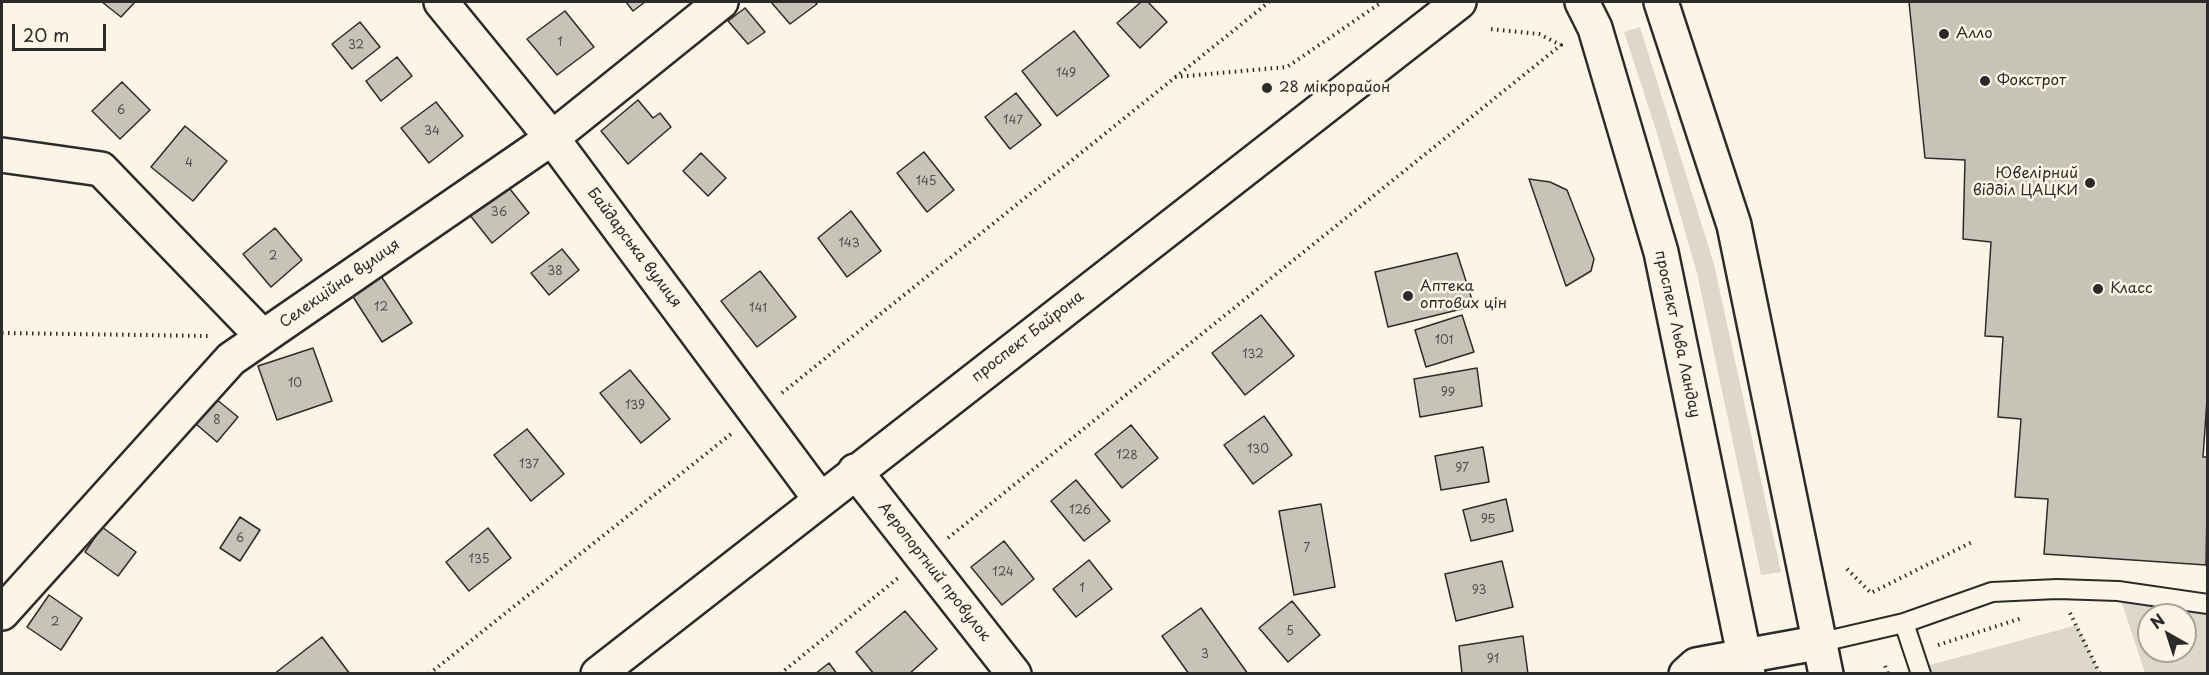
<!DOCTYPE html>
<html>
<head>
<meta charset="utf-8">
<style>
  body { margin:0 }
  #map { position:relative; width:2209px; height:675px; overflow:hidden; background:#fcf5e5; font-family:"Playpen Sans",sans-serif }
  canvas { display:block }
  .frame { position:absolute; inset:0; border:3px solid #2b2b2b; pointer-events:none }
  .north { position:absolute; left:2137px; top:603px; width:60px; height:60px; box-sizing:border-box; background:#fcf5e5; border:2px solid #a8a49b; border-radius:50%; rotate:321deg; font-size:16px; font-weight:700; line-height:24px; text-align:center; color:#2b2b2b }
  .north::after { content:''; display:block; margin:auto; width:21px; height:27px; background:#2b2b2b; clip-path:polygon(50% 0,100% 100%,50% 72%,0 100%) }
  .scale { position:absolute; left:12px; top:24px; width:94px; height:27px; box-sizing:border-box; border:3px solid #2b2b2b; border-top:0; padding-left:8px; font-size:18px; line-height:21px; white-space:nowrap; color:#2b2b2b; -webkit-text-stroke:4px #fcf5e5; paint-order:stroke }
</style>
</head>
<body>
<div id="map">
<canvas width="2209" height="675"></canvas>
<div class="frame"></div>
<div class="north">N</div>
<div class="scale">20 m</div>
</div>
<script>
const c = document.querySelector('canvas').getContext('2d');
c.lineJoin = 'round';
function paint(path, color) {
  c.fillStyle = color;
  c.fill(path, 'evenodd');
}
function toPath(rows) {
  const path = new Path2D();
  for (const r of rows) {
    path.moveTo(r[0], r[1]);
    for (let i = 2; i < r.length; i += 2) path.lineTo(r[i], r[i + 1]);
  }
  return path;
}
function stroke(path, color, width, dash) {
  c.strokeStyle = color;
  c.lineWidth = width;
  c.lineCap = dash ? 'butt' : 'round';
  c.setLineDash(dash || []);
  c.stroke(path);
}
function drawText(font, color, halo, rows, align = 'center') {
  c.font = font + ' "Playpen Sans",sans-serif';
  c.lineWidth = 5;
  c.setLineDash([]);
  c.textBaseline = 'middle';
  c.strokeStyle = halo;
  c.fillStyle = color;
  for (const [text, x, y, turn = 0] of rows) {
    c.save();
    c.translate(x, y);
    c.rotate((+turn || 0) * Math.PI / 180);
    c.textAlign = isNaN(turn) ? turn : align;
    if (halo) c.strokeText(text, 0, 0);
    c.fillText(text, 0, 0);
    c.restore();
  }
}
const green = toPath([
  [1640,27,1714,264,1781,572,1761,575,1697,273,1656,130,1624,32],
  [2118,591,2207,604,2207,673,2145,673],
  [2149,615,2185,615,2185,651,2149,651],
  [2077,625,2100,673,1921,674,1919,668]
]);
const building = toPath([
  [102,2,135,2,121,17,102,2],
  [626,2,645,2,633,11,626,2],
  [771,2,815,2,817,4,790,24,771,2],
  [1141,2,1148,2,1167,22,1140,48,1117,23,1141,2],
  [1909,2,2208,2,2208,385,2203,457,2208,457,2206,565,2044,554,2048,499,2015,497,2021,419,1998,417,2003,337,1985,336,1991,242,1963,239,1965,160,1925,158,1909,2],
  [745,8,765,32,748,44,728,21,745,8],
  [565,11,594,47,557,75,527,39,565,11],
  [360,22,380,47,352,69,332,44,360,22],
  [1074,31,1109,76,1057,116,1022,71,1074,31],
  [397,57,412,76,381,101,366,81,397,57],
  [122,82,150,110,120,139,92,111,122,82],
  [1016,93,1041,125,1010,149,985,117,1016,93],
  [638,100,653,118,660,113,671,127,628,164,601,131,638,100],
  [436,102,463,136,429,163,401,128,436,102],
  [185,126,227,161,193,201,151,167,185,126],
  [924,152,954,190,927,212,897,173,924,152],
  [701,153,726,178,708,196,683,171,701,153],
  [1529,179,1550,182,1567,190,1594,259,1591,271,1566,286,1529,179],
  [506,184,529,213,492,243,469,214,506,184],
  [851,211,881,251,847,277,818,238,851,211],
  [275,228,302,260,271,287,243,254,275,228],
  [562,249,579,270,549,295,531,273,562,249],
  [1457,253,1474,306,1388,327,1375,272,1457,253],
  [760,271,796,317,757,347,721,301,760,271],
  [379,273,412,323,382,342,350,292,379,273],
  [1261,315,1294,356,1245,395,1212,353,1261,315],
  [1462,315,1474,352,1426,367,1415,330,1462,315],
  [313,348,332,401,277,420,258,366,313,348],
  [1477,368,1482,406,1420,417,1414,379,1477,368],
  [630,370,670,419,641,443,600,393,630,370],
  [216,399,238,417,217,442,196,424,216,399],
  [1264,416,1292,455,1253,484,1224,445,1264,416],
  [1131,425,1158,458,1122,488,1095,454,1131,425],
  [527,429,564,474,531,501,494,455,527,429],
  [1483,447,1489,482,1441,490,1435,456,1483,447],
  [1076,480,1110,521,1084,541,1051,501,1076,480],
  [1506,499,1513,531,1471,541,1463,510,1506,499],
  [1321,504,1335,587,1294,595,1279,511,1321,504],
  [240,517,260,530,240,561,220,548,240,517],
  [102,527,136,552,118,576,85,552,102,527],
  [488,528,511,558,469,591,446,562,488,528],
  [1004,541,1034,579,1002,605,971,567,1004,541],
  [1089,560,1112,589,1076,617,1053,589,1089,560],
  [1502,561,1513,607,1456,621,1445,574,1502,561],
  [49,595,82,618,61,650,27,627,49,595],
  [1292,601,1320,635,1288,662,1259,628,1292,601],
  [1201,608,1248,674,1189,674,1162,636,1201,608],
  [905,611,937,649,909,674,874,674,856,652,905,611],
  [1523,636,1528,674,1462,674,1459,646,1523,636],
  [322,637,350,674,274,674,322,637],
  [829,663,837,674,815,674,829,663]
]);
const path = toPath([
  [1175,77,1287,67,1382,2],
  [2,333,208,336],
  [782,393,1269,2],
  [948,538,1561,45,1539,34,1490,29],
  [1847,569,1871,593,1974,541],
  [2070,613,2100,674],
  [1938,645,2022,618],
  [1885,666,1888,674],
  [429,674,731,434],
  [780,674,898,578]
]);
const lane = toPath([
  [1904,623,1992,592,2057,589,2118,591,2208,604],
  [1822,642,1904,623,1921,674]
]);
const street = toPath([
  [441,2,552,138,820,499],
  [2,155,101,169,263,337],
  [855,471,1014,674],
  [2,613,231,359,552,138,721,2],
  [1686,674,1696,665,1745,656]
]);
const primary = toPath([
  [1582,2,1595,28,1661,252,1748,674],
  [1661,2,1734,225,1826,674],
  [1745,656,1822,642],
  [598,674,1459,2]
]);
const markers = [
  [1944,34,6,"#2b2b2b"],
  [1985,81,6,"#2b2b2b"],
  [1267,88,6,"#2b2b2b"],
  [2090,183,6,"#2b2b2b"],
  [2098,289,6,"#2b2b2b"],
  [1408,296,6,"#2b2b2b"]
];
const numberNames = [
  ["1",560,43],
  ["32",356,46],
  ["149",1066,74],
  ["6",121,111],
  ["147",1013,121],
  ["34",432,132],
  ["4",189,164],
  ["145",926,182],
  ["36",499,213],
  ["143",849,244],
  ["2",273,257],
  ["38",555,272],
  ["12",381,308],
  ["141",758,309],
  ["101",1444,341],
  ["132",1253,355],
  ["10",295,384],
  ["99",1448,393],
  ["139",635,406],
  ["8",217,421],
  ["130",1258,450],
  ["128",1127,456],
  ["137",529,465],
  ["97",1462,469],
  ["126",1080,511],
  ["95",1488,520],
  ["6",240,539],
  ["7",1307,549],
  ["135",479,560],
  ["124",1003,573],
  ["1",1082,589],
  ["93",1479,591],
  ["2",55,623],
  ["5",1290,632],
  ["3",1205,655],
  ["91",1493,660]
];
const poiNames = [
  ["Алло",1956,34],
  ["Фокстрот",1997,81],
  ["28 мікрорайон",1279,88],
  ["Ювелірний",2078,174,"right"],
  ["відділ ЦАЦКИ",2078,191,"right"],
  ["Аптека",1420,287],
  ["оптових цін",1420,304],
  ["Класс",2110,289]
];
const streetNames = [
  ["Байдарська вулиця",634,248,53],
  ["Селекційна вулиця",340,284,-35],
  ["проспект Льва Ландау",1677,334,78],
  ["проспект Байрона",1028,337,-38],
  ["Аеропортний провулок",934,572,52]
];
paint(green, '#ded8ca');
paint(building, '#c8c3b7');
stroke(building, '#2b2b2b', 1.5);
stroke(lane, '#2b2b2b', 22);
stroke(street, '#2b2b2b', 38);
stroke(primary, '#2b2b2b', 38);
stroke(path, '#2b2b2b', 4, [1.5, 4.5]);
stroke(lane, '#fcf5e5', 18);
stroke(street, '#fcf5e5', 33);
stroke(primary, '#fcf5e5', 33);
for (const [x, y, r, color] of markers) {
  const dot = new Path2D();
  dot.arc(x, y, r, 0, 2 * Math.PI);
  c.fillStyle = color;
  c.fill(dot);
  stroke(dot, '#fcf5e5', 2);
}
drawText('12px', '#52514e', null, numberNames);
drawText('15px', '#2b2b2b', '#fcf5e5', poiNames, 'left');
drawText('15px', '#2b2b2b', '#fcf5e5', streetNames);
</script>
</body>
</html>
